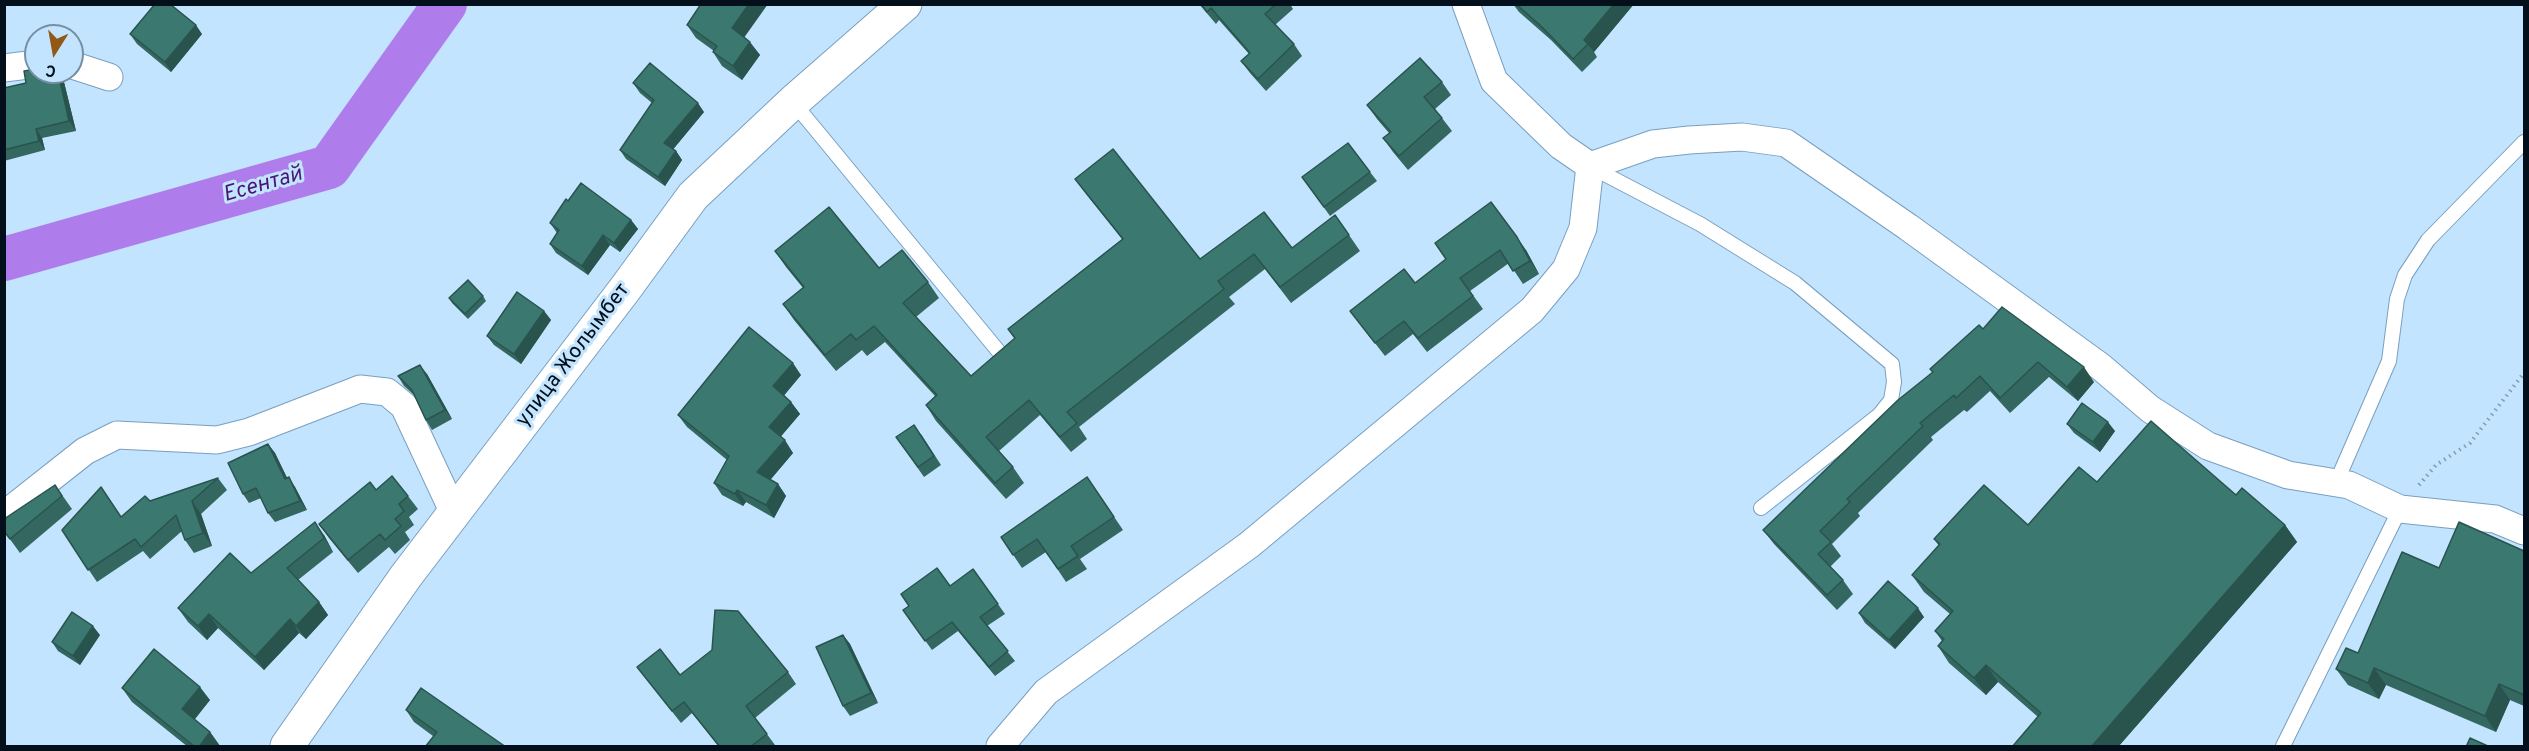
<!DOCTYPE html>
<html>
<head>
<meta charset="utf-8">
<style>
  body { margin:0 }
  #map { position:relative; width:2529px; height:751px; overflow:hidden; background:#c3e4fe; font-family:Overpass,sans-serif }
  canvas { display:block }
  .frame { position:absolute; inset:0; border:6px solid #03101c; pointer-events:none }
  .north { position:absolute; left:24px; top:24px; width:60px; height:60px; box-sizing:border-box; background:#c3e4fe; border:2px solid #768fa4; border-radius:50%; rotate:191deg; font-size:16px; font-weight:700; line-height:24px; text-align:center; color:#03101c }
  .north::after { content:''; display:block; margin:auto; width:21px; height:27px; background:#925815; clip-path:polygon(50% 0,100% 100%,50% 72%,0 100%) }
</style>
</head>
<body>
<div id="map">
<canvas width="2529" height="751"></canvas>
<div class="frame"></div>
<div class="north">С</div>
</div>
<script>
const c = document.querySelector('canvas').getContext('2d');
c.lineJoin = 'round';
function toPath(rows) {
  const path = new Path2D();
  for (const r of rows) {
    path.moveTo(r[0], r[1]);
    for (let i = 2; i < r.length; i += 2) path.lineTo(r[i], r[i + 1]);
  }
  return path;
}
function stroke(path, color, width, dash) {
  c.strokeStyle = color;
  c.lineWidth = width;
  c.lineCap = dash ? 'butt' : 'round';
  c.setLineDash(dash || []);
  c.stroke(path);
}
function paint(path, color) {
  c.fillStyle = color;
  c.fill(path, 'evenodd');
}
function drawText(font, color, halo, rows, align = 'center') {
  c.font = font + ' Overpass,sans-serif';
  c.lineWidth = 6;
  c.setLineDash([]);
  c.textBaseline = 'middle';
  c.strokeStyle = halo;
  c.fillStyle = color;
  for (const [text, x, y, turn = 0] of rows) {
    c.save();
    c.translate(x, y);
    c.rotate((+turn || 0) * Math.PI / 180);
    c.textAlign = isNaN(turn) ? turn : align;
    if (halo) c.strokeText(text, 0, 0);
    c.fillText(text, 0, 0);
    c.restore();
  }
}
const river = toPath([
  [4,259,329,167,445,4]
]);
const path = toPath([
  [2419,485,2436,465,2470,443,2524,373]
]);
const service = toPath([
  [793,102,1004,358],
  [1591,167,1700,224,1795,283,1892,364,1894,382,1891,400,1879,415,1761,508],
  [2336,483,2389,361,2397,299,2405,275,2428,240,2524,142],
  [2283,746,2400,509]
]);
const minor = toPath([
  [72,65,109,77],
  [4,68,36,64],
  [1590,166,1653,144,1689,140,1742,137,1786,143,1908,227,2101,367,2150,409,2208,446,2288,475,2349,485,2400,509,2495,519,2524,531],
  [4,515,85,451,117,435,217,440,249,432,360,389,387,392,404,406,454,513],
  [1000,746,1046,692,1249,545,1532,310,1566,269,1583,228,1590,166,1561,146,1494,81,1466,4]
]);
const tertiary = toPath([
  [287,746,406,576,625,289,693,196,793,102,905,4]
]);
const wall = toPath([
  [1199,4,1290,4,1293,9,1275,25,1294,44,1302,56,1266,91,1250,73,1241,61,1249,54,1219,20,1216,24],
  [1513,4,1634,4,1594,52,1597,57,1582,72,1551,40,1519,12],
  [687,25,745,37,760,55,742,80,722,66,713,52,714,51,696,38],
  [130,34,202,34,171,72,137,44],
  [63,78,76,131,42,138,45,150,4,161,4,88],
  [1442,82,1451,95,1435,109,1442,118,1452,131,1408,170,1393,152,1383,138,1389,133,1377,119,1367,105],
  [633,83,704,112,673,149,676,151,682,160,665,186,626,159,620,150,652,103,640,93],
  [1370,172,1377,181,1330,216,1302,177],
  [1075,179,1200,259,1292,248,1349,235,1360,251,1291,303,1265,269,1229,297,1235,304,1079,427,1087,439,1071,452,1040,415,999,451,1013,467,1024,483,1006,499,936,421,926,405,935,396,885,342,867,356,862,350,836,371,794,320,783,304,803,288,786,267,775,251,879,268,928,282,939,298,916,317,971,376,1015,339,1008,329,1122,239,1086,194],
  [568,201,631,220,638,229,620,252,610,245,588,275,556,253,550,244,557,233,550,223],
  [1435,243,1526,250,1539,274,1523,284,1509,263,1470,291,1483,309,1427,352,1413,334,1385,356,1350,311,1415,283,1446,259],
  [483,296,486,301,468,319,452,303,449,298],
  [544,311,551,320,521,364,494,345,487,336],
  [1983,329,2094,382,2078,401,2049,377,2010,413,1990,391,1967,412,1964,410,1931,437,1933,440,1858,513,1860,516,1832,544,1841,556,1830,567,1843,580,1853,594,1837,610,1774,544,1763,530,1933,373,1930,369],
  [427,374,452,419,432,430,426,420,414,395,404,386,398,376],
  [801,375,784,395,791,402,800,414,780,437,793,453,770,480,778,484,786,496,774,518,746,502,743,506,722,495,714,483,727,460,687,427,678,415],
  [2067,424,2115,431,2100,452,2074,433],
  [921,434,941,465,924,477,896,437],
  [268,444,275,453,287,478,295,487,307,510,275,522,268,513,261,498,249,503,243,494],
  [1087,477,1123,530,1080,559,1087,569,1066,582,1046,552,1022,568,1001,537],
  [218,478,227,490,201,514,212,546,194,553,185,540,182,531,150,559,143,551,97,582,62,530,122,517,150,501],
  [2097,482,2236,495,2285,525,2297,542,2118,747,2012,747,2038,717,1998,682,1986,695,1949,663,1938,646,1942,641,1935,631,1950,614,1924,592,1912,575,1939,546,1934,539,2028,525],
  [55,485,72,509,20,553,4,531],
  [376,490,408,496,418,509,409,517,414,525,405,532,410,540,395,554,389,547,358,573,329,538,319,524],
  [324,535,333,552,298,580,319,602,328,615,306,639,299,633,264,670,218,628,207,640,188,622,178,608,251,573],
  [2524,551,2524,706,2510,700,2496,732,2386,685,2379,699,2348,685,2336,669,2358,653,2439,568],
  [973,569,1005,614,987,626,1015,661,995,676,958,631,932,650,903,610,950,586],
  [1859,613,1924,617,1895,649,1865,623],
  [100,635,80,665,58,651,52,642],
  [843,635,850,644,878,703,850,716,843,706],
  [637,667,680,675,788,672,796,684,755,718,775,745,774,747,719,747,692,713,681,723],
  [122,688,210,700,194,719,210,732,220,746,188,747,132,702],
  [406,710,506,747,433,736,414,722]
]);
const shadedWall = toPath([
  [749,4,768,4,741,42,732,28],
  [1614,4,1634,4,1594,52,1584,40],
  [196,25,202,34,171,72,165,62],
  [750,42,760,55,742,80,733,66],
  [58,72,59,72,63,78,76,131,69,121],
  [698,103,704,112,671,152,664,143],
  [36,129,42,138,45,150,39,141],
  [676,151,682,160,665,186,658,177],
  [631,220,638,229,620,252,614,243],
  [603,235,610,245,588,275,582,266],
  [1517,237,1526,250,1539,274,1530,261],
  [544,311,551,320,521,364,514,354],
  [793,363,801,375,782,398,773,386],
  [420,365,427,374,452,419,445,410],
  [2084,367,2094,382,2078,401,2067,387],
  [791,402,800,414,778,440,769,427],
  [2108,422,2115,431,2100,452,2093,442],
  [785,440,793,453,766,485,757,472],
  [268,444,275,453,292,488,285,479],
  [289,477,295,487,307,510,300,501],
  [778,484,786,496,774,518,766,505],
  [737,490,746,502,743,506,735,494],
  [192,501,201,514,212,546,203,533],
  [315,522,324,535,333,552,324,538],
  [2285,525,2297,542,2118,747,2091,747],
  [319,602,328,615,306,639,296,626],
  [1918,608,1924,617,1895,649,1889,640],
  [209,614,218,628,207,640,198,626],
  [290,619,299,633,264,670,255,657],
  [93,626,100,635,80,665,73,656],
  [843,635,850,644,878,703,871,693],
  [1986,665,1998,682,1986,695,1974,678],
  [2374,668,2386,685,2379,699,2368,683],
  [2499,684,2510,700,2496,732,2485,716],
  [200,687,210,700,192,723,182,709],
  [210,732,220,746,199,747]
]);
const building = toPath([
  [155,4,170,4,196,25,165,62,130,34,155,4],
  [701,4,749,4,732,28,750,42,733,66,713,52,717,46,687,25,701,4],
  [1201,4,1276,4,1265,14,1294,44,1258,79,1241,61,1250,53,1211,8,1207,12,1201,4],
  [1516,4,1614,4,1584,40,1588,44,1573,59,1542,27,1516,4],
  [1420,58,1442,82,1424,97,1442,118,1399,156,1383,138,1391,132,1367,105,1420,58],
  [650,63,698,103,664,143,676,151,658,177,620,150,654,100,633,83,650,63],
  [36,69,36,72,58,72,69,121,36,129,39,141,4,150,4,88,26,83,24,71,36,69],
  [1348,143,1370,172,1324,207,1302,177,1348,143],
  [1113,149,1200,259,1264,212,1292,248,1335,215,1349,235,1280,287,1254,254,1218,281,1224,289,1067,412,1077,423,1060,437,1029,400,986,437,1013,467,995,483,926,405,937,395,874,326,856,340,851,334,825,355,783,304,804,287,775,251,829,207,879,268,902,250,928,282,903,303,971,376,1015,338,1008,329,1123,239,1075,179,1113,149],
  [581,183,631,220,614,243,603,235,582,266,550,244,559,230,550,223,566,199,568,201,581,183],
  [1491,202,1517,237,1530,261,1513,271,1500,250,1460,278,1473,296,1418,338,1404,321,1375,343,1350,311,1404,269,1415,283,1446,259,1435,243,1491,202],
  [468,280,483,296,465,314,449,298,468,280],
  [517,292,544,311,514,354,487,336,517,292],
  [2002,307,2084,367,2067,387,2038,362,2000,398,1980,376,1956,398,1954,395,1920,423,1923,426,1847,499,1850,502,1820,531,1831,542,1818,554,1843,580,1827,595,1763,530,1898,400,1933,372,1930,369,1979,325,1983,329,2002,307],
  [749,327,793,363,773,386,791,402,769,427,785,440,757,472,778,484,766,505,737,490,735,494,714,483,729,456,678,415,749,327],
  [420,365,445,410,426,420,412,390,398,376,420,365],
  [2082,403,2108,422,2093,442,2067,424,2082,403],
  [2151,421,2236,495,2242,488,2285,525,2091,747,2012,747,2041,713,1986,665,1974,678,1938,646,1944,639,1935,631,1953,611,1912,575,1940,544,1934,539,1984,485,2028,525,2079,467,2097,482,2151,421],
  [914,425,934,456,918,467,896,437,914,425],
  [268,444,285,479,289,477,300,501,268,513,256,488,243,494,228,463,268,444],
  [392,476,408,496,399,504,404,511,395,519,401,526,385,540,380,534,348,560,319,524,370,482,376,490,392,476],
  [1087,477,1114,517,1071,546,1078,556,1058,569,1037,539,1013,555,1001,537,1087,477],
  [218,478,192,501,203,533,185,540,176,515,141,547,135,539,88,570,62,530,101,487,121,517,145,496,150,501,218,478],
  [55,485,62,496,10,539,4,531,4,519,55,485],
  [315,522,324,538,287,568,319,602,296,626,290,619,255,657,209,614,198,626,178,608,230,553,251,573,315,522],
  [2459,522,2524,551,2524,695,2499,684,2485,716,2374,668,2368,683,2336,669,2346,648,2358,653,2402,552,2439,568,2459,522],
  [937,568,950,586,973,569,998,604,980,617,1008,651,989,667,952,622,925,641,903,610,909,606,901,594,937,568],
  [1888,581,1918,608,1889,640,1859,613,1888,581],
  [715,610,738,611,788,672,746,706,767,734,750,747,720,747,684,702,672,711,637,667,660,649,680,675,712,650,715,610],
  [72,612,93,626,73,656,52,642,72,612],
  [843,635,871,693,843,706,816,647,843,635],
  [154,649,200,687,182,709,210,732,199,747,195,747,122,688,154,649],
  [421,688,506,747,425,747,437,732,406,710,421,688],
  [2470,738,2490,747,2466,747,2470,738]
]);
const streetNames = [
  ["улица Жолымбет",574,356,-53]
];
const waterNames = [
  ["Есентай",263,186,-16]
];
stroke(river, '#af7deb', 44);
stroke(service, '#799fbf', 16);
stroke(minor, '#799fbf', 29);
stroke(tertiary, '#799fbf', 35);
stroke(path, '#819bb0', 4, [1.5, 4.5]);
stroke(service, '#fff', 14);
stroke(minor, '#fff', 27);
stroke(tertiary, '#fff', 33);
paint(wall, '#33675f');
paint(shadedWall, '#29544e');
paint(building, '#3b786f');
stroke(building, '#29544e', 1.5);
drawText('21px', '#03101c', '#c3e4fe', streetNames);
drawText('italic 22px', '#4a1577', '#c3e4fe', waterNames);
</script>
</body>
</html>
